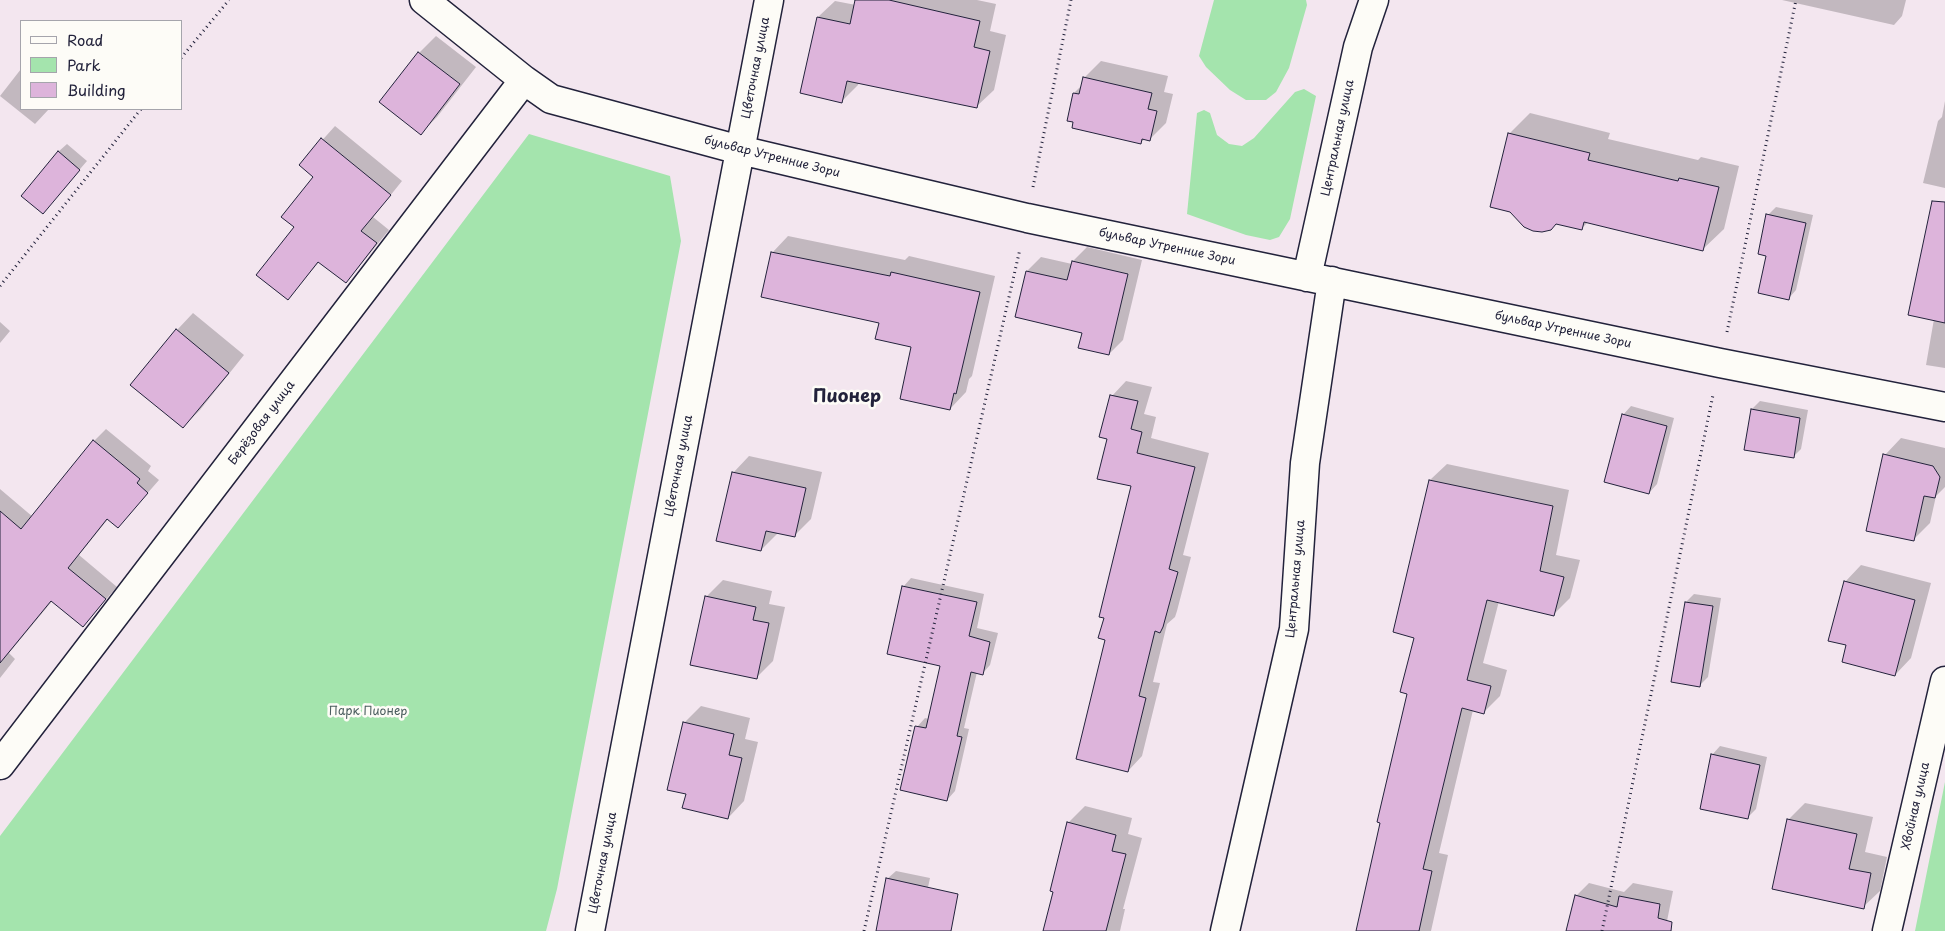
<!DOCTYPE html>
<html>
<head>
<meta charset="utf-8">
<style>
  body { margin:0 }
  #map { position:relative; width:1945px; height:931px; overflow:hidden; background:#f3e6ef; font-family:"Playpen Sans",sans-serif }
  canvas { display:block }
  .legend { position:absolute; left:20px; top:20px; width:162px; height:90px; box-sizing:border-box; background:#fdfcf7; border:1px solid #a5a5ac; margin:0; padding:6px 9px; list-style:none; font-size:15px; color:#22223b }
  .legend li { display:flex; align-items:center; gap:10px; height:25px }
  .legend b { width:25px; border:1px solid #a5a5ac }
</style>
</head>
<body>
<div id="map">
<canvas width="1945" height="931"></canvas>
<ul class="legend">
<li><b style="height:6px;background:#fdfcf7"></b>Road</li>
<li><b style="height:14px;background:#a4e4ad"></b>Park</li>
<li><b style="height:14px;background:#ddb4db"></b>Building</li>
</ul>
</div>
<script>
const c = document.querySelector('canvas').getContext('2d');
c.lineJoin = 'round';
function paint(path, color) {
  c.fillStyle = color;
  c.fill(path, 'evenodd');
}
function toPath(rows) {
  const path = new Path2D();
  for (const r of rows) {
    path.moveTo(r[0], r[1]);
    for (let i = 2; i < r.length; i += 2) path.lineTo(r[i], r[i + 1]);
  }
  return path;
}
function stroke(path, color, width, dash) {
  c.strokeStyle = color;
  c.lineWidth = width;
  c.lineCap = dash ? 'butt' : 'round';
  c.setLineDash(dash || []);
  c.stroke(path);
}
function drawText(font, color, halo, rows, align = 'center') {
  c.font = font + ' "Playpen Sans",sans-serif';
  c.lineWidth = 5;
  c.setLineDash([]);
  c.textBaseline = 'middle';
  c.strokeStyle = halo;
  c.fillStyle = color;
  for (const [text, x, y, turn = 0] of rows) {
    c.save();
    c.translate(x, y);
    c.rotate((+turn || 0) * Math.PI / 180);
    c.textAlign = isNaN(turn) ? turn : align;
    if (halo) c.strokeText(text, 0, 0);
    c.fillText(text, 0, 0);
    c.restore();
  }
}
const green = toPath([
  [1214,0,1306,0,1307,5,1289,68,1276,92,1266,100,1246,100,1230,90,1206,67,1199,56],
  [1304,89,1316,96,1290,219,1279,237,1270,240,1246,235,1187,214,1197,113,1204,110,1210,113,1217,135,1229,144,1242,146,1254,138,1295,92],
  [529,134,670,176,681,241,557,889,546,931,0,931,0,836],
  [1945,782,1945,931,1915,931]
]);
const shadow = toPath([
  [857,0,977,0,996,4,990,31,1006,35,994,90,977,106,859,82,858,85,841,102,801,92,818,17,835,1,856,5],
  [1782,0,1906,0,1902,16,1894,25],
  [436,36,476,67,437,117,421,133,380,102,419,53],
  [1101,61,1168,76,1164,92,1173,94,1166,123,1149,140,1145,139,1140,143,1074,93,1083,84,1084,78],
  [21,69,21,109,49,109,35,124,0,96],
  [1945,101,1945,188,1923,183,1938,121,1942,117],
  [1530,113,1610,133,1608,139,1698,160,1701,157,1739,166,1724,229,1703,249,1588,222,1581,229,1509,134],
  [335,126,402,181,373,217,389,230,358,268,345,281,320,261,288,298,296,227,315,177,300,165],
  [67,144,87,161,43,212,58,152],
  [1776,207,1813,215,1796,290,1788,299,1767,255,1768,215],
  [1945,228,1945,368,1926,365,1934,319],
  [788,236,905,260,909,256,995,276,972,376,969,379,966,392,950,409,913,347,881,322,772,253],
  [1087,247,1142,260,1123,340,1109,354,1083,332,1016,316,1027,271,1041,257,1072,264,1073,261],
  [193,313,244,355,200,410,183,427,177,330],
  [0,322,10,331,0,343],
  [1126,381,1152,387,1144,414,1156,417,1151,438,1209,453,1183,555,1191,557,1177,611,1175,617,1167,624,1153,682,1160,683,1142,756,1128,771,1107,639,1133,486,1109,438,1112,396],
  [1760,401,1808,410,1801,449,1793,457,1752,409],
  [1631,406,1674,418,1657,484,1649,493,1623,415],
  [106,429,151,466,148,471,159,480,118,527,108,519,79,555,117,587,83,625,53,600,9,653,15,659,0,678,0,489,33,517,94,441],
  [1901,438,1945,448,1945,487,1936,496,1930,523,1913,540,1885,455],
  [749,456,822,472,811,519,794,536,778,533,761,550,733,473],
  [1447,464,1569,490,1556,555,1580,560,1570,598,1554,614,1499,601,1483,663,1507,670,1500,696,1483,713,1473,710,1439,853,1448,855,1431,931,1357,931,1408,693,1416,637,1395,632,1430,480],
  [1861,565,1931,583,1911,658,1895,675,1848,644,1845,582],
  [911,578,984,594,977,628,998,633,990,665,982,674,977,672,964,728,969,729,955,791,947,800,917,727,925,718,929,719,942,665,903,587],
  [723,580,772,591,769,604,785,607,773,661,756,678,706,597],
  [1694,594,1721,598,1708,677,1700,685,1686,602],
  [701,706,750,718,745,739,758,742,744,801,728,818,687,793,684,723],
  [1720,746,1767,757,1756,809,1747,818,1712,755],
  [1805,803,1873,817,1865,852,1887,857,1880,891,1863,907,1788,820],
  [1085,806,1132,818,1128,834,1142,838,1123,909,1125,909,1120,931,1045,931,1069,822],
  [896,871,930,878,924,906,910,931,877,931,887,879],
  [1589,883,1624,892,1633,883,1673,891,1665,931,1567,931,1576,896]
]);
const building = toPath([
  [855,0,889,0,980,21,974,47,990,51,977,108,847,81,842,103,800,93,817,17,850,24,855,0],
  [418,52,460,84,421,135,379,102,418,52],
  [1083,77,1152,93,1148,109,1157,111,1150,141,1142,139,1141,144,1072,128,1073,122,1067,121,1073,93,1079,94,1083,77],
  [1508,133,1590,153,1588,160,1678,181,1679,178,1719,187,1703,251,1584,222,1582,230,1556,224,1551,230,1542,232,1533,231,1524,227,1510,212,1490,207,1508,133],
  [321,138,391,195,361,231,377,243,346,283,318,262,288,300,256,275,294,227,281,217,313,177,299,165,321,138],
  [58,151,80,170,43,214,21,196,58,151],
  [1932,201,1945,202,1945,323,1908,315,1932,201],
  [1766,214,1806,223,1789,300,1758,293,1766,256,1758,254,1766,214],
  [771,252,890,276,891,272,980,292,956,394,954,393,950,410,900,399,911,347,875,339,879,323,761,297,771,252],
  [1072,261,1128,274,1109,355,1078,348,1082,333,1015,317,1026,271,1067,280,1072,261],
  [176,329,229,373,183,428,130,385,176,329],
  [1110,395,1138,401,1131,429,1142,432,1137,453,1195,467,1169,569,1178,572,1163,627,1160,633,1155,631,1139,696,1146,698,1128,772,1076,759,1105,640,1098,638,1104,618,1099,617,1131,486,1097,479,1107,439,1099,437,1110,395],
  [1751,409,1800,418,1794,458,1744,450,1751,409],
  [1622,414,1667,426,1649,494,1604,482,1622,414],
  [93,440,140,479,137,483,148,493,118,528,107,519,68,568,106,599,83,627,51,601,0,663,0,511,21,529,93,440],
  [1883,454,1933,466,1940,477,1935,498,1924,496,1914,541,1866,531,1883,454],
  [732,472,806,488,795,537,766,531,761,551,716,541,732,472],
  [1429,480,1553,506,1540,571,1564,577,1554,616,1487,600,1467,680,1491,686,1484,714,1462,708,1423,869,1432,871,1419,931,1356,931,1380,823,1377,822,1407,694,1400,692,1414,638,1393,632,1429,480],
  [1844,581,1915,600,1895,676,1842,662,1846,645,1828,641,1844,581],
  [902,586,977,602,969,636,990,642,983,675,971,672,957,736,962,737,947,801,900,790,915,726,926,728,940,666,887,654,902,586],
  [705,596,756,607,753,620,769,623,757,679,690,665,705,596],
  [1685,602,1713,606,1700,687,1671,682,1685,602],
  [683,722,734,734,729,755,742,758,728,819,682,808,686,794,667,790,683,722],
  [1711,754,1760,765,1748,819,1700,809,1711,754],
  [1787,819,1857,834,1849,869,1871,873,1864,909,1772,889,1787,819],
  [1067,822,1116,835,1112,851,1126,854,1106,931,1043,931,1053,892,1050,891,1067,822],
  [886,878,958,894,951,931,876,931,886,878],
  [1575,895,1617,907,1619,896,1660,904,1658,918,1672,922,1671,931,1566,931,1575,895]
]);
const path = toPath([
  [181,58,229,0],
  [1033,187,1071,0],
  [0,286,141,109],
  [1727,332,1796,0],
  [864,931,1020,249],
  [1602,931,1713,395]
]);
const minor = toPath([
  [424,0,524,80,551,99,740,150,1027,218,1720,363,1945,407],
  [1307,277,1358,47,1374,0],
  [0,765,524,80],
  [590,931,769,0],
  [1225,931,1294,629,1305,463,1332,281],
  [1887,931,1945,681]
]);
const streetNames = [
  ["Цветочная улица",756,68,-79],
  ["Центральная улица",1338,138,-78],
  ["бульвар Утренние Зори",772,157,14],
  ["бульвар Утренние Зори",1167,247,12],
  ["бульвар Утренние Зори",1563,330,12],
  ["Берёзовая улица",262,423,-53],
  ["Цветочная улица",679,466,-79],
  ["Центральная улица",1296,579,-85],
  ["Хвойная улица",1916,806,-77],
  ["Цветочная улица",603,863,-79]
];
const parkNames = [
  ["Парк Пионер",368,712]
];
const districtNames = [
  ["Пионер",847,397]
];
paint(green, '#a4e4ad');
paint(shadow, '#0003');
paint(building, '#ddb4db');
stroke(building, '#22223b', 1);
stroke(minor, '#22223b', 31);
stroke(path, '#22223b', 3, [1, 4]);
stroke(minor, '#fdfcf7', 28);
drawText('12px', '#22223b', '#fdfcf7', streetNames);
drawText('12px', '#495c5d', '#fdfcf7', parkNames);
drawText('bold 18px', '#22223b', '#fdfcf7', districtNames);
</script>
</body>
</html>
